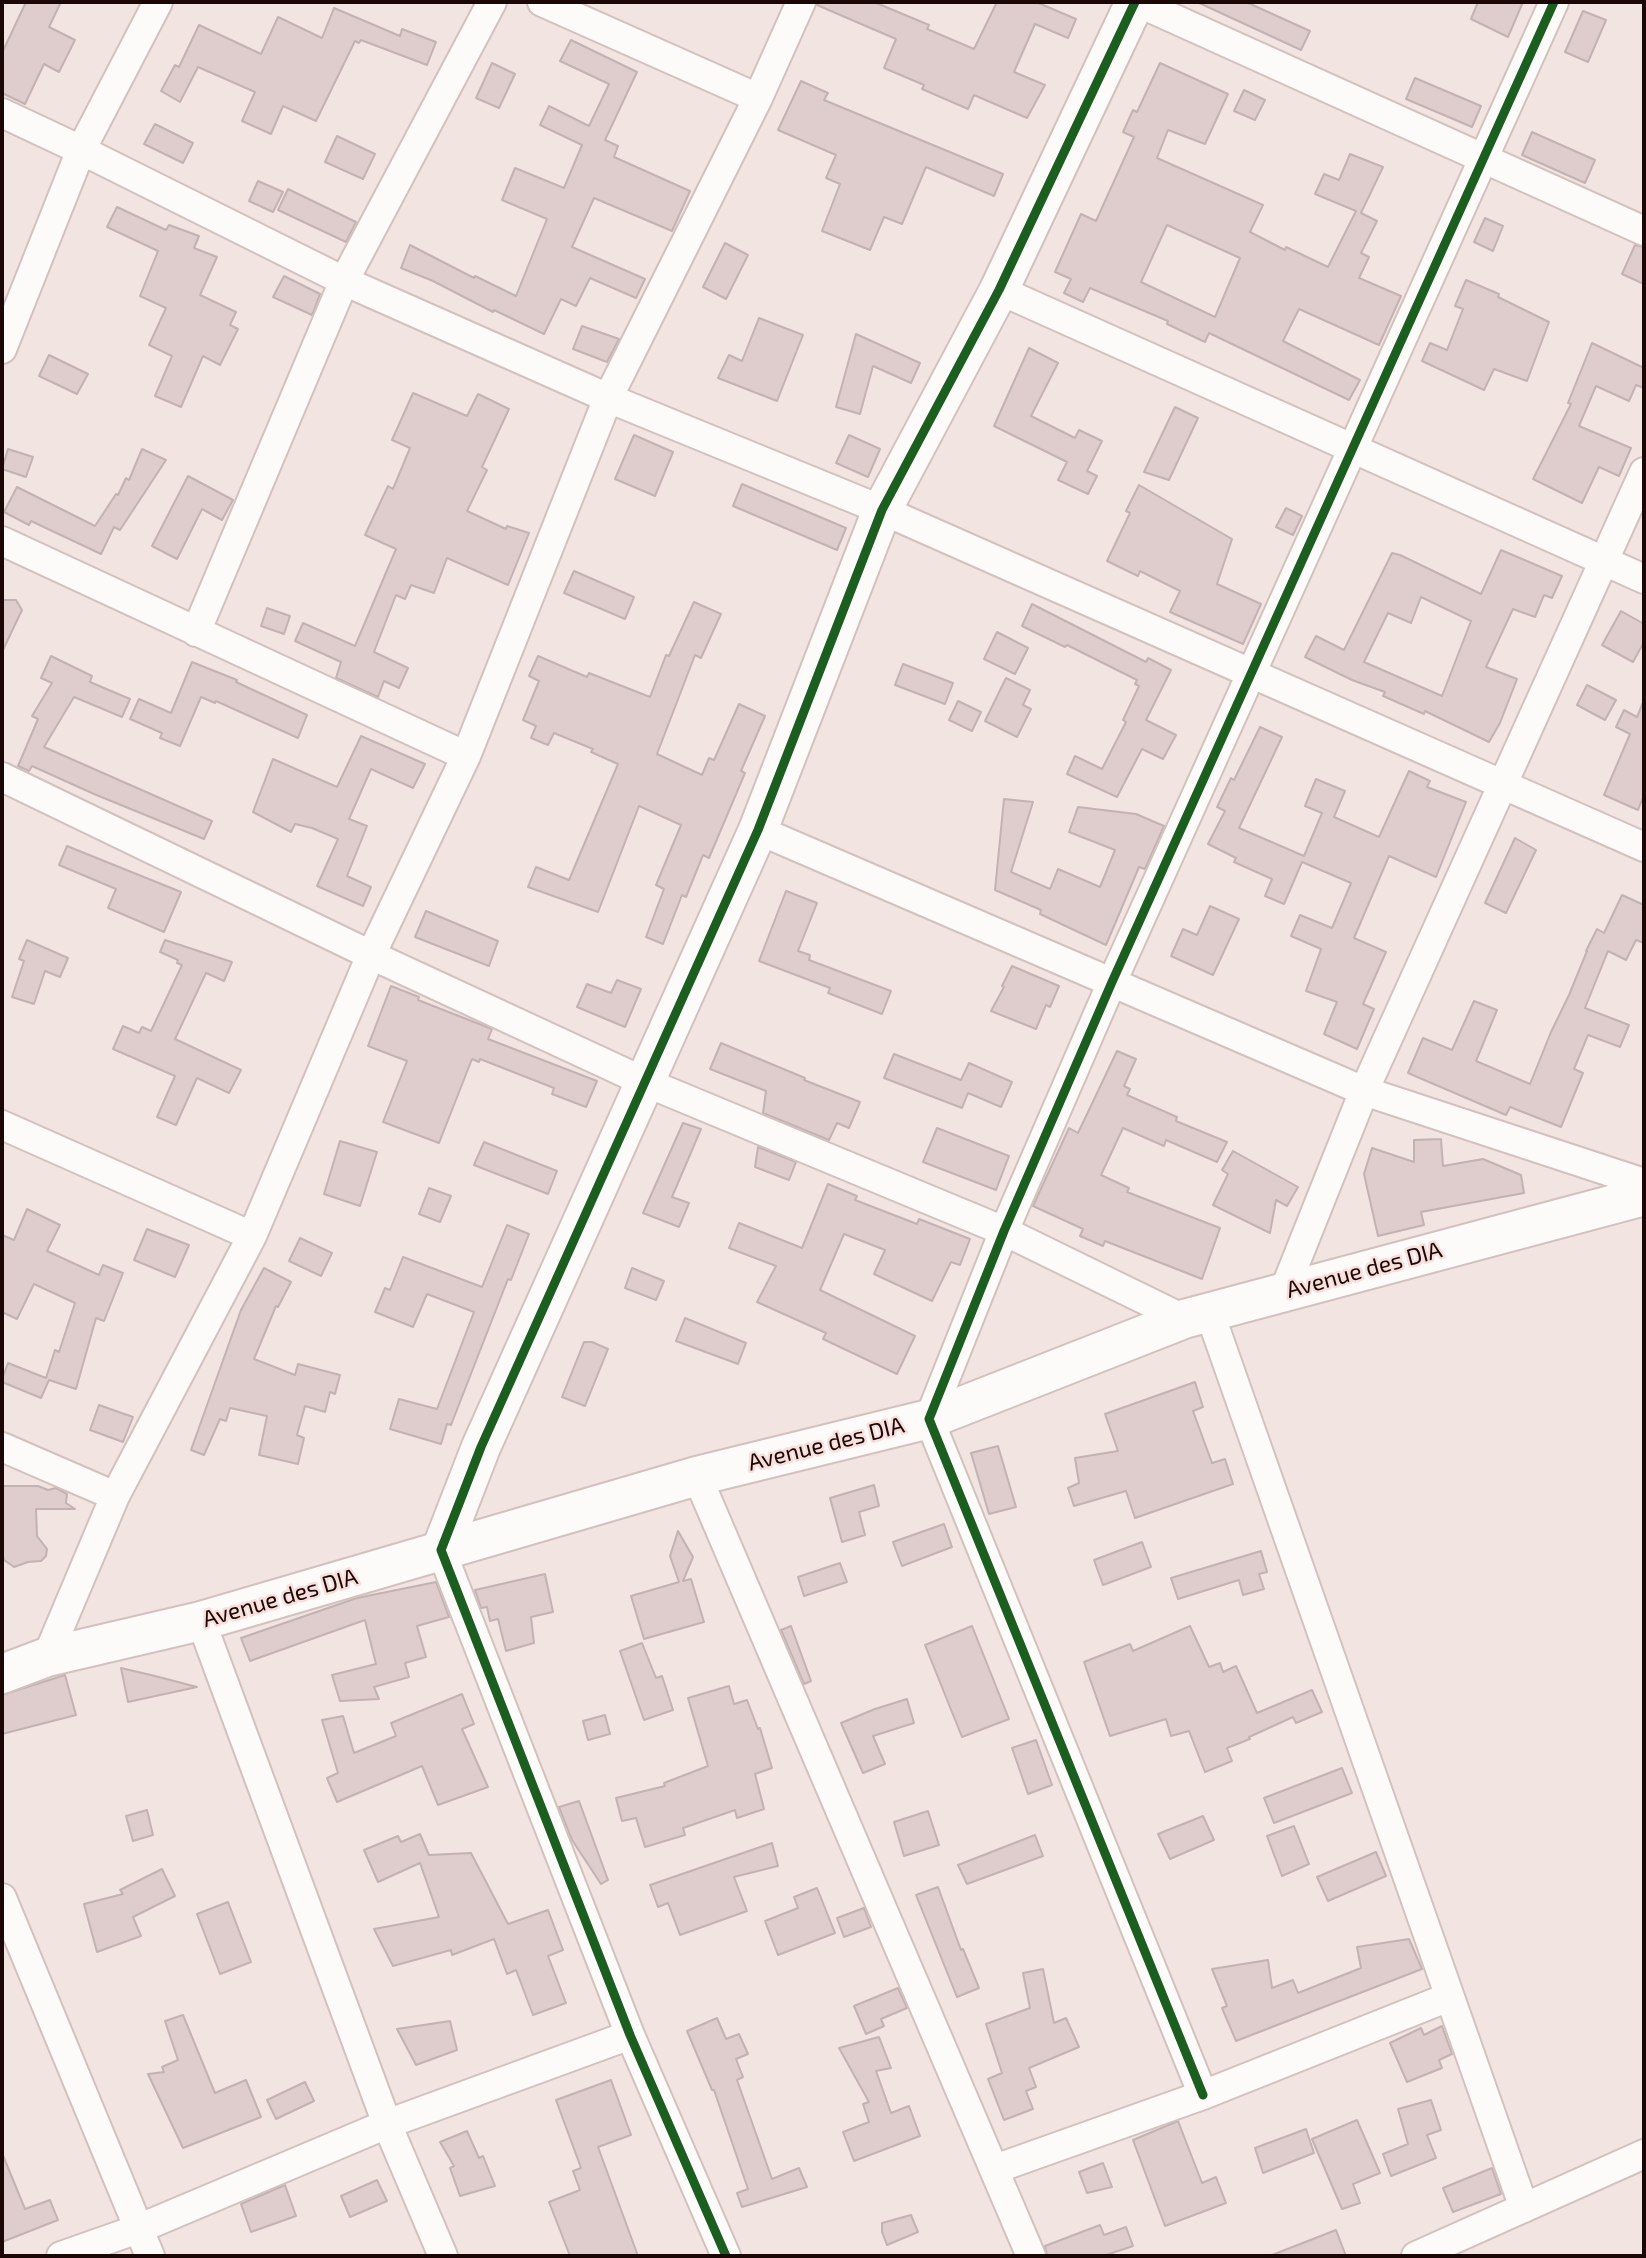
<!DOCTYPE html>
<html>
<head>
<meta charset="utf-8">
<style>
  body { margin:0 }
  #map { position:relative; width:1646px; height:2258px; overflow:hidden; background:#f2e4e1; font-family:"Exo 2",sans-serif }
  canvas { display:block }
  .frame { position:absolute; inset:0; border:4px solid #1b0705; pointer-events:none }
</style>
</head>
<body>
<div id="map">
<canvas width="1646" height="2258"></canvas>
<div class="frame"></div>
</div>
<script>
const c = document.querySelector('canvas').getContext('2d');
c.lineJoin = 'round';
function paint(path, color) {
  c.fillStyle = color;
  c.fill(path, 'evenodd');
}
function toPath(rows) {
  const path = new Path2D();
  for (const r of rows) {
    path.moveTo(r[0], r[1]);
    for (let i = 2; i < r.length; i += 2) path.lineTo(r[i], r[i + 1]);
  }
  return path;
}
function stroke(path, color, width, dash) {
  c.strokeStyle = color;
  c.lineWidth = width;
  c.lineCap = dash ? 'butt' : 'round';
  c.setLineDash(dash || []);
  c.stroke(path);
}
function drawText(font, color, halo, rows, align = 'center') {
  c.font = font + ' "Exo 2",sans-serif';
  c.lineWidth = 5;
  c.setLineDash([]);
  c.textBaseline = 'middle';
  c.strokeStyle = halo;
  c.fillStyle = color;
  for (const [text, x, y, turn = 0] of rows) {
    c.save();
    c.translate(x, y);
    c.rotate((+turn || 0) * Math.PI / 180);
    c.textAlign = isNaN(turn) ? turn : align;
    if (halo) c.strokeText(text, 0, 0);
    c.fillText(text, 0, 0);
    c.restore();
  }
}
const building = toPath([
  [26,2,61,2,49,27,75,40,59,72,44,64,25,104,2,93,2,53,26,2],
  [817,2,874,2,929,25,927,29,974,49,997,2,1036,2,1076,19,1068,38,1035,24,1014,72,1045,85,1027,118,974,95,968,109,922,89,924,85,884,68,896,39,817,5,817,2],
  [1197,2,1246,2,1310,31,1301,50,1197,2],
  [1478,2,1523,2,1508,37,1471,19,1478,2],
  [334,8,400,36,402,29,436,42,427,65,361,40,359,43,355,41,316,121,283,106,271,134,242,121,255,92,198,67,180,102,161,91,175,65,179,67,199,25,261,54,278,17,322,38,334,8],
  [1583,11,1606,20,1588,62,1565,52,1583,11],
  [571,40,637,72,605,140,618,146,614,157,690,191,672,231,594,198,572,247,645,279,636,298,590,278,576,306,561,299,544,334,494,310,493,312,433,281,401,268,410,245,474,278,475,276,516,296,547,219,502,200,515,168,564,188,582,145,540,125,549,106,589,126,609,84,560,61,571,40],
  [492,63,515,74,499,108,476,98,492,63],
  [1160,63,1228,94,1205,144,1168,130,1157,158,1263,205,1250,232,1285,250,1286,247,1328,267,1356,211,1315,194,1324,174,1339,180,1350,154,1383,167,1361,213,1377,221,1361,253,1369,257,1359,278,1401,296,1379,345,1299,309,1283,341,1360,380,1349,400,1209,333,1205,342,1167,324,1168,321,1090,288,1083,302,1064,293,1071,279,1055,272,1081,214,1096,221,1134,137,1123,132,1133,110,1137,112,1160,63],
  [1167,225,1240,258,1215,317,1141,282,1167,225],
  [1415,78,1481,106,1472,127,1406,99,1415,78],
  [801,81,828,93,824,100,1003,174,994,196,926,167,902,224,884,217,870,250,822,231,840,184,826,178,836,155,778,130,801,81],
  [1244,90,1265,100,1255,120,1234,111,1244,90],
  [155,124,193,143,183,163,144,144,155,124],
  [1532,132,1595,160,1585,183,1522,155,1532,132],
  [337,136,375,154,363,179,325,162,337,136],
  [258,181,283,192,273,212,249,201,258,181],
  [288,189,356,222,346,242,278,210,288,189],
  [117,207,166,230,169,225,199,236,194,248,217,257,200,295,236,312,230,325,238,329,220,365,203,356,181,407,155,396,172,356,149,345,166,308,140,296,158,251,107,227,117,207],
  [1485,218,1503,226,1493,251,1474,242,1485,218],
  [725,243,748,255,726,299,703,287,725,243],
  [1635,245,1644,247,1644,284,1622,274,1635,245],
  [284,276,320,294,312,315,273,297,284,276],
  [1466,280,1499,294,1498,297,1549,322,1527,381,1494,369,1484,390,1422,361,1430,343,1447,350,1463,309,1455,306,1466,280],
  [759,318,803,335,777,401,718,378,729,355,742,361,759,318],
  [582,326,619,339,607,362,573,349,582,326],
  [856,334,920,363,911,383,873,366,860,414,836,407,856,334],
  [1592,343,1644,368,1644,388,1636,385,1629,401,1596,386,1579,426,1631,448,1619,476,1599,467,1582,503,1533,479,1571,404,1568,403,1592,343],
  [1029,348,1058,363,1031,416,1075,438,1079,430,1102,441,1087,471,1097,476,1088,494,1058,480,1067,462,994,426,1029,348],
  [49,355,88,374,77,394,39,376,49,355],
  [413,393,467,416,478,394,509,409,482,467,487,470,467,511,506,529,507,526,529,533,508,585,447,558,434,593,411,585,405,599,396,595,374,652,408,668,399,688,384,681,378,697,336,678,341,662,295,641,303,623,355,646,396,549,365,535,388,486,393,489,410,448,392,440,413,393],
  [1175,407,1198,418,1169,480,1144,472,1175,407],
  [634,435,673,452,655,496,615,479,634,435],
  [849,435,880,449,868,477,836,463,849,435],
  [8,449,33,457,26,477,2,469,8,449],
  [142,449,166,460,120,530,114,527,101,554,31,521,29,525,4,512,17,487,95,526,116,494,118,495,126,478,129,480,142,449],
  [188,476,233,500,222,520,202,509,177,559,152,546,188,476],
  [742,484,846,528,837,550,733,506,742,484],
  [1139,485,1232,539,1217,584,1261,604,1243,644,1170,612,1180,591,1140,571,1138,576,1107,561,1130,513,1126,511,1139,485],
  [1286,508,1302,516,1293,535,1276,527,1286,508],
  [1501,550,1562,576,1552,598,1544,595,1535,617,1513,609,1486,667,1517,679,1500,723,1489,742,1425,711,1424,714,1383,696,1385,692,1352,680,1305,657,1316,636,1344,650,1392,553,1400,555,1481,594,1501,550],
  [1421,597,1471,621,1442,696,1364,662,1388,613,1411,623,1421,597],
  [574,571,634,597,625,619,564,593,574,571],
  [2,600,16,600,22,610,2,652,2,600],
  [694,602,721,614,701,658,695,655,657,754,702,775,709,758,714,760,739,704,765,716,741,771,745,773,709,858,703,855,686,897,682,895,663,944,646,937,664,889,656,885,681,825,639,806,598,912,528,887,536,867,569,880,618,764,591,752,593,749,554,733,548,745,531,738,536,726,523,720,539,681,529,676,538,656,587,677,589,673,650,697,666,655,669,656,694,602],
  [1032,604,1146,662,1148,658,1171,670,1146,720,1176,735,1163,759,1142,749,1117,797,1067,774,1075,756,1102,769,1126,722,1123,720,1139,686,1135,684,1137,680,1067,645,1065,647,1022,626,1032,604],
  [267,608,290,616,284,634,261,626,267,608],
  [1621,611,1644,624,1644,642,1633,662,1602,645,1621,611],
  [997,632,1028,648,1015,674,984,659,997,632],
  [51,656,92,676,90,682,130,699,122,717,74,697,44,747,212,821,204,839,94,794,32,766,29,771,18,766,38,719,32,716,52,683,41,678,51,656],
  [192,662,237,680,236,682,307,715,298,738,216,701,215,703,201,697,180,746,160,738,162,733,130,719,139,699,171,713,192,662],
  [903,664,953,683,945,704,895,685,903,664],
  [1006,678,1030,690,1023,705,1031,709,1017,737,985,721,1006,678],
  [1587,685,1616,700,1605,720,1577,705,1587,685],
  [1644,700,1644,795,1638,810,1604,795,1630,734,1616,727,1624,710,1637,717,1644,700],
  [958,701,981,712,972,731,949,720,958,701],
  [1260,727,1282,737,1239,828,1304,856,1322,813,1305,806,1316,779,1345,791,1334,817,1379,837,1409,771,1430,781,1427,787,1466,802,1436,877,1389,856,1354,938,1386,952,1363,1004,1374,1009,1357,1049,1324,1034,1337,1002,1306,991,1321,949,1291,936,1300,915,1332,928,1351,883,1302,862,1284,904,1265,896,1272,879,1234,862,1236,858,1208,844,1225,811,1217,807,1231,778,1234,780,1260,727],
  [361,736,425,764,413,788,371,769,349,819,367,826,347,876,371,887,363,906,317,886,338,839,312,828,295,824,291,832,253,812,273,759,337,787,361,736],
  [1004,799,1033,802,1011,872,1050,889,1058,869,1100,887,1115,850,1069,832,1078,807,1136,814,1164,826,1145,869,1139,867,1106,945,1040,914,1041,910,995,890,1004,799],
  [1515,838,1536,850,1506,913,1485,903,1515,838],
  [67,846,181,892,164,932,108,908,116,889,59,865,67,846],
  [786,891,817,903,798,951,810,955,809,960,891,991,882,1014,828,993,830,988,759,961,786,891],
  [1622,895,1644,905,1644,943,1636,940,1626,960,1608,951,1585,1008,1629,1025,1620,1047,1588,1035,1574,1069,1583,1073,1561,1127,1510,1107,1506,1115,1408,1073,1423,1038,1452,1050,1474,1001,1497,1010,1476,1061,1530,1084,1551,1032,1569,995,1587,951,1586,951,1597,929,1604,933,1622,895],
  [1210,906,1239,919,1213,975,1171,956,1183,929,1197,935,1210,906],
  [426,911,498,941,489,966,415,937,426,911],
  [27,940,68,958,60,977,45,971,34,1004,12,997,24,961,19,959,27,940],
  [165,940,232,962,224,981,206,973,175,1039,241,1070,229,1093,197,1078,176,1125,157,1117,175,1076,113,1049,123,1026,139,1033,142,1027,151,1031,182,965,177,963,178,960,160,952,165,940],
  [1012,966,1059,986,1050,1007,1046,1005,1036,1029,991,1011,1004,987,1002,986,1012,966],
  [617,980,641,989,625,1027,577,1007,587,984,611,993,617,980],
  [391,986,419,997,418,1000,492,1029,488,1039,597,1081,586,1107,552,1094,554,1088,480,1059,479,1062,472,1059,439,1143,383,1122,407,1061,368,1046,391,986],
  [721,1043,805,1078,804,1080,860,1102,849,1128,837,1123,829,1140,763,1113,766,1091,710,1069,721,1043],
  [1117,1051,1136,1059,1124,1086,1130,1089,1127,1095,1177,1117,1176,1121,1227,1142,1217,1162,1166,1140,1164,1146,1123,1128,1101,1175,1129,1188,1127,1192,1220,1228,1202,1279,1105,1241,1103,1246,1080,1236,1083,1229,1033,1206,1069,1128,1078,1133,1117,1051],
  [894,1054,961,1080,969,1063,1012,1082,1001,1107,968,1093,962,1108,884,1078,894,1054],
  [683,1123,701,1129,672,1197,689,1203,679,1227,643,1213,683,1123],
  [937,1128,1009,1156,996,1190,923,1162,937,1128],
  [1441,1139,1443,1166,1483,1159,1521,1175,1524,1193,1421,1212,1424,1225,1378,1236,1364,1174,1372,1148,1414,1162,1414,1140,1441,1139],
  [340,1141,377,1152,360,1206,324,1194,340,1141],
  [484,1142,557,1171,548,1194,474,1165,484,1142],
  [758,1147,796,1162,789,1180,755,1167,758,1147],
  [1233,1151,1298,1187,1287,1206,1276,1200,1270,1233,1213,1205,1228,1174,1222,1170,1233,1151],
  [828,1184,857,1196,855,1200,917,1224,919,1219,970,1239,960,1265,951,1262,932,1301,874,1274,885,1250,844,1234,820,1290,915,1336,897,1374,823,1339,826,1333,757,1302,776,1266,729,1248,739,1223,802,1248,828,1184],
  [429,1188,451,1196,440,1222,419,1214,429,1188],
  [27,1209,60,1225,47,1251,99,1275,103,1265,123,1273,104,1321,96,1318,76,1389,49,1380,41,1398,2,1382,2,1379,8,1363,46,1378,55,1350,59,1352,75,1303,34,1284,17,1319,2,1312,2,1235,14,1240,27,1209],
  [507,1225,529,1234,511,1280,508,1279,451,1425,447,1424,441,1444,390,1429,399,1399,437,1409,474,1312,427,1294,413,1327,375,1312,385,1288,390,1290,403,1257,482,1287,507,1225],
  [147,1229,189,1245,175,1277,134,1260,147,1229],
  [300,1238,332,1253,321,1276,289,1261,300,1238],
  [264,1268,291,1282,278,1307,276,1306,254,1359,295,1375,298,1364,340,1375,335,1394,330,1392,325,1412,305,1406,297,1435,304,1438,298,1464,259,1455,267,1416,230,1408,226,1421,220,1419,204,1455,191,1450,241,1310,264,1268],
  [632,1268,664,1281,656,1300,625,1288,632,1268],
  [685,1318,746,1343,738,1364,676,1341,685,1318],
  [584,1342,592,1342,608,1349,585,1406,562,1397,584,1342],
  [1195,1382,1203,1407,1193,1411,1212,1463,1225,1459,1233,1484,1135,1518,1126,1491,1074,1506,1068,1488,1079,1483,1075,1458,1118,1451,1105,1414,1195,1382],
  [99,1405,133,1417,123,1442,90,1430,99,1405],
  [998,1446,1016,1507,989,1514,971,1453,998,1446],
  [874,1485,879,1506,859,1512,865,1535,842,1542,830,1498,874,1485],
  [2,1486,38,1486,48,1490,56,1488,67,1494,66,1503,75,1509,36,1509,37,1536,47,1549,46,1556,41,1561,28,1562,14,1567,4,1560,2,1553,2,1486],
  [944,1524,952,1547,902,1566,893,1542,944,1524],
  [678,1531,693,1557,683,1581,691,1579,704,1622,644,1639,631,1596,679,1582,670,1556,678,1531],
  [1142,1542,1151,1567,1103,1585,1094,1560,1142,1542],
  [1261,1551,1267,1572,1259,1574,1264,1589,1243,1595,1239,1580,1178,1599,1171,1578,1261,1551],
  [840,1563,847,1582,804,1596,798,1577,840,1563],
  [545,1574,553,1612,531,1617,534,1643,506,1651,498,1619,490,1621,487,1607,481,1608,475,1590,545,1574],
  [436,1582,449,1617,417,1626,426,1657,405,1663,409,1677,374,1687,379,1699,340,1701,332,1675,376,1664,365,1620,250,1661,241,1638,357,1598,436,1582],
  [791,1626,811,1681,804,1684,781,1630,791,1626],
  [972,1626,1009,1719,962,1737,925,1645,972,1626],
  [1190,1626,1209,1667,1220,1663,1223,1672,1236,1666,1257,1713,1312,1690,1322,1712,1296,1723,1293,1717,1249,1737,1250,1739,1227,1748,1232,1761,1205,1772,1189,1731,1171,1736,1166,1719,1110,1736,1084,1662,1130,1644,1133,1651,1190,1626],
  [642,1643,656,1678,662,1676,673,1710,644,1720,620,1651,642,1643],
  [121,1668,155,1676,197,1687,128,1702,121,1668],
  [65,1675,76,1715,2,1734,2,1695,65,1675],
  [729,1686,734,1704,747,1700,758,1729,760,1728,772,1768,755,1774,764,1809,737,1818,735,1810,683,1828,685,1835,645,1847,636,1818,622,1821,616,1798,665,1786,664,1783,708,1766,688,1698,729,1686],
  [462,1694,474,1724,462,1729,488,1787,438,1805,422,1766,337,1802,327,1778,338,1773,322,1720,343,1716,354,1753,396,1736,391,1723,462,1694],
  [907,1699,914,1723,873,1736,885,1764,863,1773,841,1723,875,1709,907,1699],
  [605,1715,610,1734,588,1740,583,1721,605,1715],
  [1036,1740,1052,1785,1028,1794,1012,1748,1036,1740],
  [1342,1768,1352,1793,1274,1823,1264,1798,1342,1768],
  [579,1801,608,1880,601,1884,572,1840,559,1807,579,1801],
  [147,1810,153,1835,133,1841,126,1816,147,1810],
  [928,1811,939,1845,904,1856,894,1822,928,1811],
  [1203,1816,1214,1840,1170,1859,1158,1834,1203,1816],
  [1294,1826,1309,1864,1282,1876,1267,1836,1294,1826],
  [420,1834,429,1855,471,1853,508,1924,548,1910,563,1950,548,1956,566,2003,533,2015,516,1970,507,1974,494,1939,452,1955,451,1950,393,1966,374,1929,439,1917,420,1863,378,1882,364,1850,398,1836,401,1842,420,1834],
  [1035,1835,1043,1856,967,1884,958,1865,1035,1835],
  [772,1843,778,1866,734,1877,747,1911,680,1935,668,1903,658,1907,650,1885,772,1843],
  [1376,1852,1386,1876,1328,1901,1317,1877,1376,1852],
  [162,1869,175,1896,133,1917,141,1936,97,1952,84,1904,123,1894,120,1890,162,1869],
  [938,1887,961,1950,963,1949,979,1988,957,1997,916,1895,938,1887],
  [817,1888,835,1933,778,1955,765,1921,798,1908,794,1897,817,1888],
  [228,1902,251,1962,220,1974,197,1914,228,1902],
  [864,1908,871,1927,844,1937,837,1918,864,1908],
  [1409,1939,1422,1969,1236,2041,1222,2008,1227,2006,1212,1969,1268,1960,1272,1988,1293,1980,1298,1993,1361,1968,1357,1947,1409,1939],
  [1043,1969,1054,2023,1066,2018,1079,2047,1029,2068,1036,2087,1026,2091,1033,2109,1004,2120,988,2079,1002,2073,986,2024,1030,2008,1023,1973,1043,1969],
  [898,1988,907,2008,881,2019,884,2026,866,2034,854,2006,898,1988],
  [183,2015,215,2093,246,2080,261,2117,183,2148,148,2074,164,2072,162,2067,178,2060,165,2021,183,2015],
  [717,2018,726,2039,739,2034,748,2054,736,2059,743,2077,737,2080,772,2179,799,2168,807,2187,742,2207,737,2193,748,2189,714,2090,712,2090,687,2031,717,2018],
  [450,2021,457,2050,416,2065,397,2029,450,2021],
  [1442,2026,1452,2054,1439,2060,1442,2068,1407,2082,1390,2043,1421,2028,1424,2035,1442,2026],
  [879,2037,891,2068,876,2071,891,2113,909,2106,920,2136,854,2161,843,2132,869,2122,863,2104,869,2102,839,2048,879,2037],
  [611,2080,631,2135,598,2147,638,2256,570,2256,549,2202,580,2190,573,2171,581,2168,556,2100,611,2080],
  [305,2082,314,2101,276,2119,267,2100,305,2082],
  [1431,2100,1441,2130,1427,2135,1436,2158,1391,2176,1383,2154,1408,2144,1398,2109,1431,2100],
  [1357,2120,1380,2173,1353,2184,1360,2203,1342,2209,1312,2139,1357,2120],
  [1178,2121,1202,2183,1216,2177,1226,2203,1165,2226,1133,2140,1178,2121],
  [1306,2129,1314,2153,1263,2173,1255,2148,1306,2129],
  [467,2131,479,2158,483,2156,495,2186,460,2196,450,2168,454,2166,440,2142,467,2131],
  [2,2153,25,2209,50,2200,58,2220,2,2242,2,2153],
  [1103,2163,1112,2187,1087,2193,1079,2172,1103,2163],
  [1492,2168,1501,2194,1453,2212,1443,2188,1492,2168],
  [377,2180,387,2201,350,2217,341,2196,377,2180],
  [285,2185,296,2216,251,2232,241,2204,285,2185],
  [911,2215,918,2232,887,2245,882,2232,882,2223,911,2215],
  [1100,2225,1104,2235,1126,2227,1133,2246,1103,2256,1047,2256,1045,2246,1100,2225],
  [1336,2230,1346,2256,1272,2256,1272,2255,1336,2230]
]);
const street = toPath([
  [542,2,758,98],
  [1137,2,1644,231],
  [2,113,81,150,344,281,608,398,882,510,1644,847],
  [999,290,1644,579],
  [2,349,81,150,158,2],
  [2,541,466,756],
  [196,632,344,281,492,2],
  [2,777,371,955,645,1082,1004,1231,1184,1319],
  [758,830,1364,1091,1644,1183],
  [2,1125,252,1236],
  [1284,1291,1364,1091,1644,472],
  [1209,1311,1524,2208],
  [2,1447,115,1496],
  [697,1476,1031,2256],
  [441,1550,630,2035,726,2256],
  [201,1621,387,2124,443,2256],
  [47,1657,115,1496,252,1236,371,955,466,756,608,398,758,98,801,2],
  [2,1898,150,2256],
  [1203,2095,929,1419,1004,1231,1112,982,1554,2],
  [995,2169,1203,2095,1449,1997],
  [61,2256,138,2229,387,2124,630,2035],
  [1416,2256,1644,2154]
]);
const secondary = toPath([
  [441,1550,481,1447,758,830,882,510,999,290,1135,2],
  [2,1674,47,1657,201,1621,697,1476,929,1419,1184,1319,1644,1196]
]);
const cycleway = toPath([
  [1203,2095,929,1419,1004,1231,1112,982,1554,2],
  [726,2256,630,2035,441,1550,481,1447,758,830,882,510,999,290,1135,2]
]);
const streetNames = [
  ["Avenue des DIA",1364,1270,-15],
  ["Avenue des DIA",826,1444,-14],
  ["Avenue des DIA",280,1598,-16]
];
paint(building, '#dfcccd');
stroke(building, '#c3b2b3', 2);
stroke(street, '#d3c1be', 32);
stroke(secondary, '#d3c1be', 42);
stroke(street, '#fdfbfa', 28);
stroke(secondary, '#fdfbfa', 38);
stroke(cycleway, '#1b5e20', 9);
drawText('23px', '#1b0705', '#f8dfdb', streetNames);
</script>
</body>
</html>
